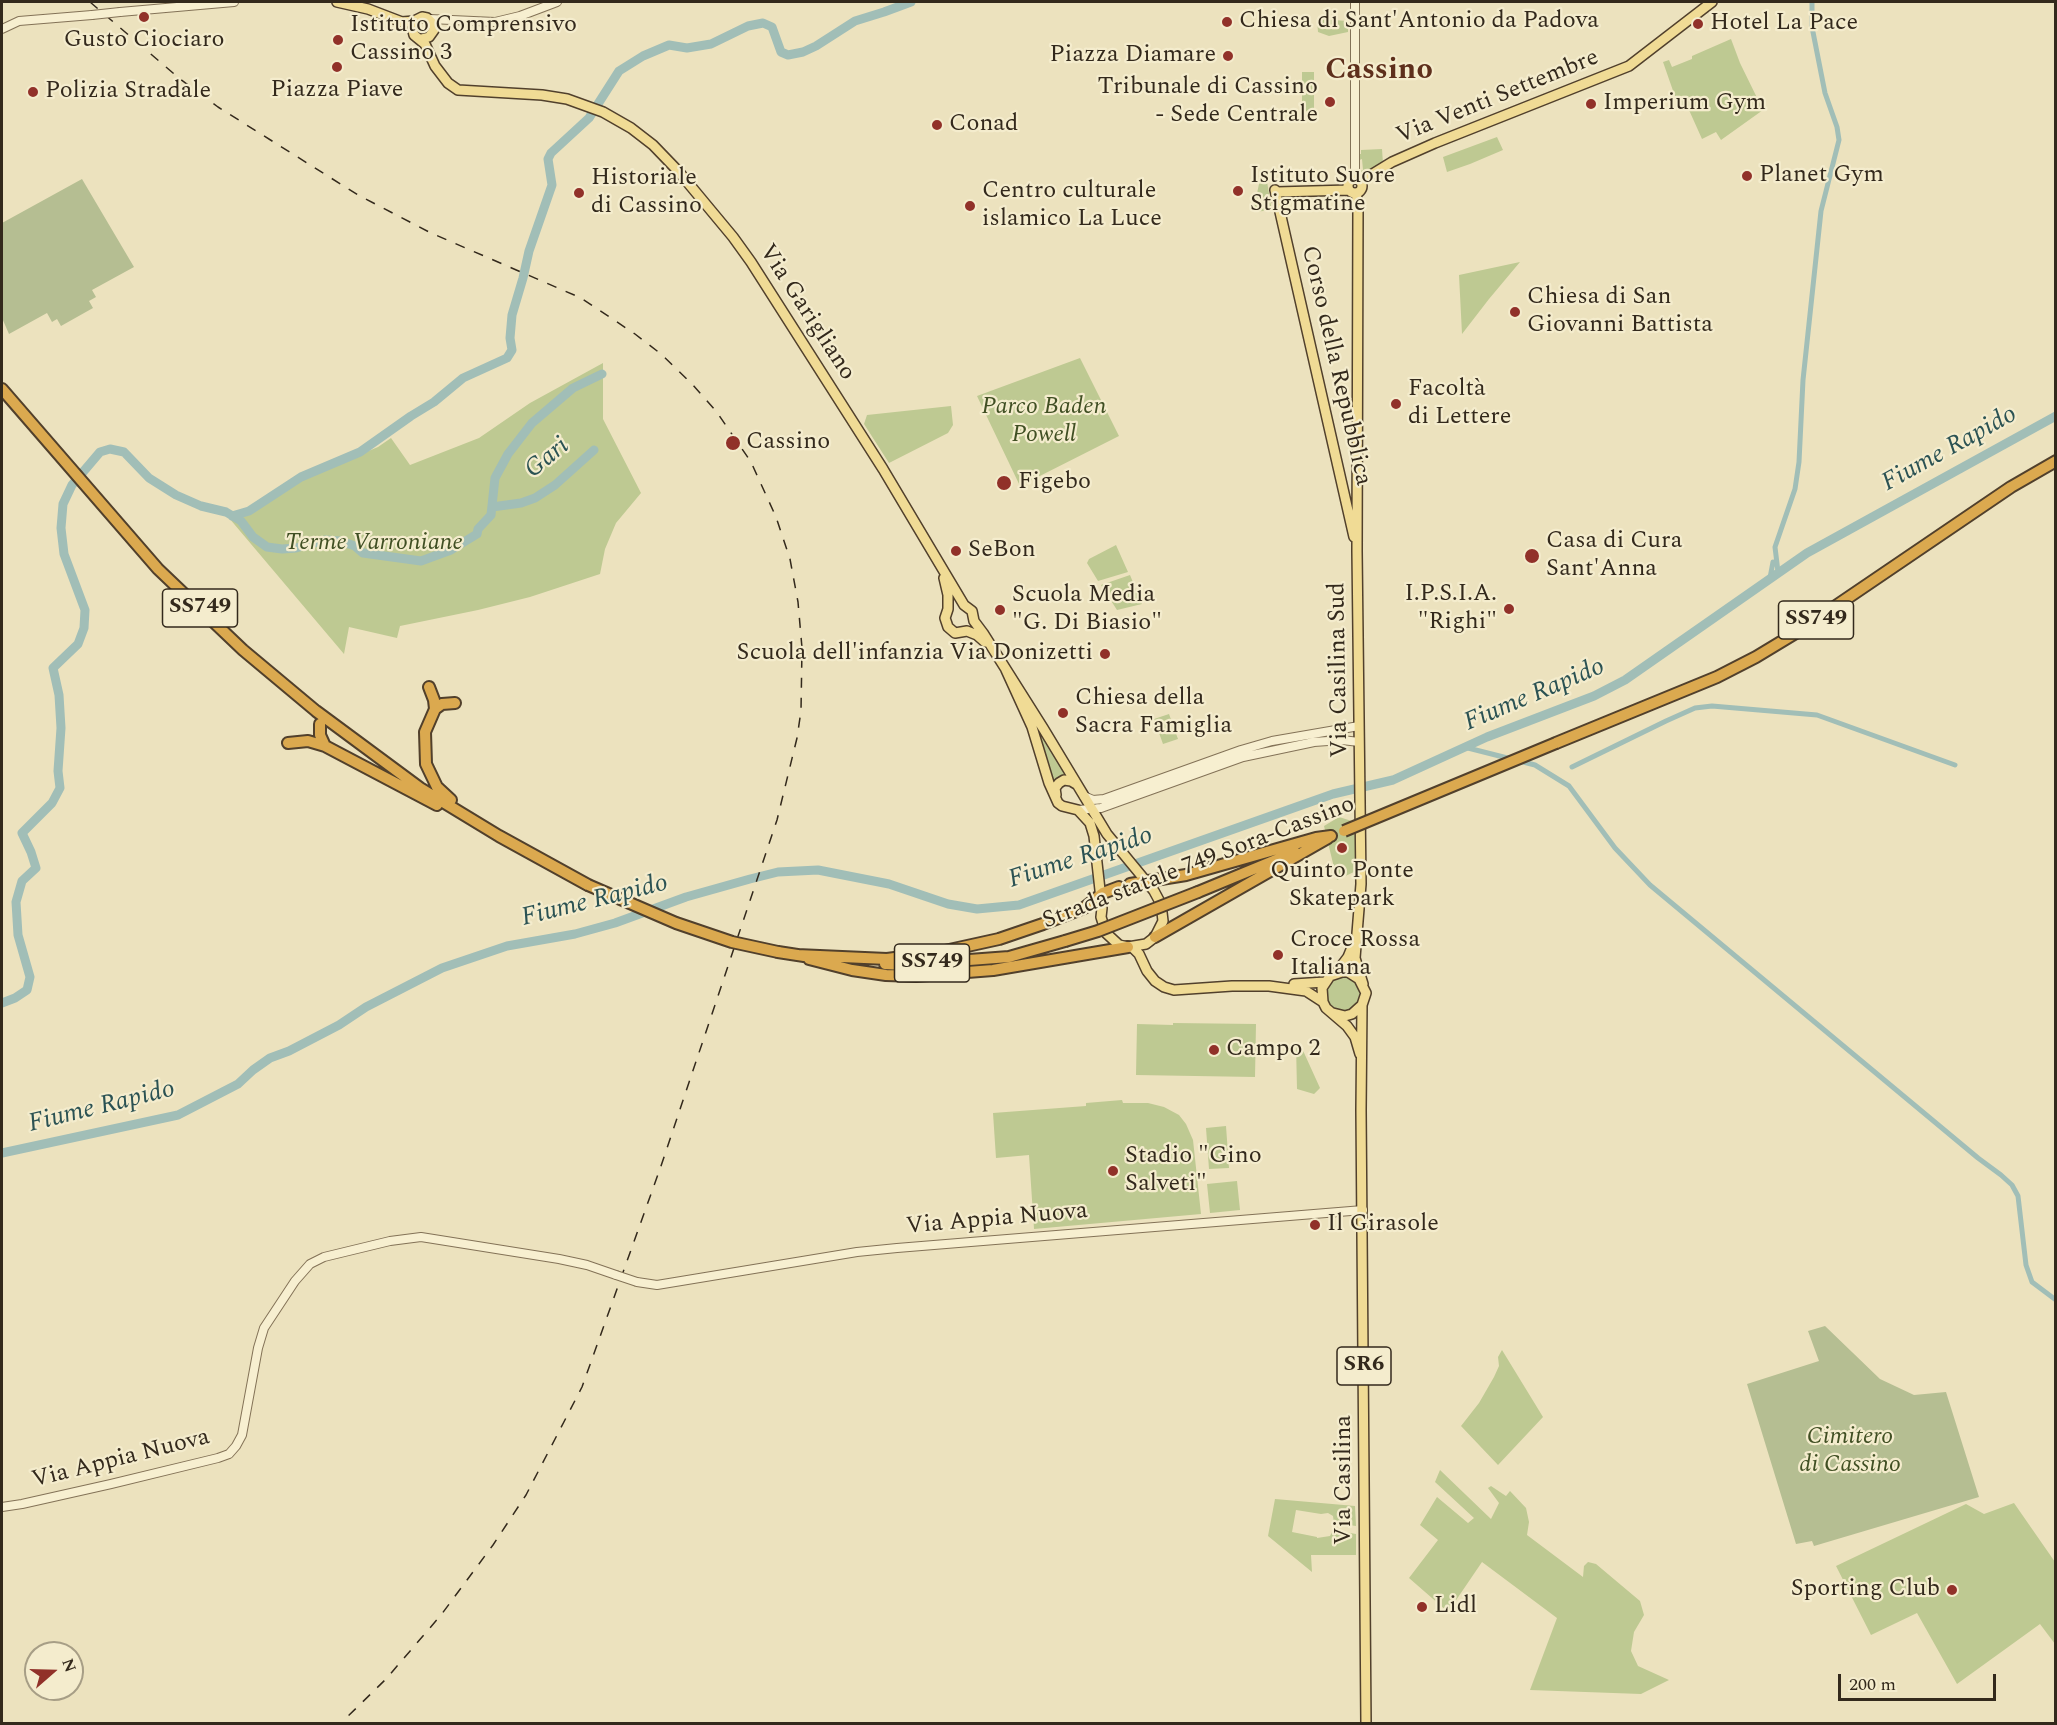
<!DOCTYPE html>
<html>
<head>
<meta charset="utf-8">
<style>
  body { margin:0 }
  #map { position:relative; width:2057px; height:1725px; overflow:hidden; background:#ece2be; font-family:Spectral,serif }
  canvas { display:block }
  .frame { position:absolute; inset:0; border:3px solid #33291c; pointer-events:none }
  .north { position:absolute; left:24px; top:1641px; width:60px; height:60px; box-sizing:border-box; background:#f4eccd; border:2px solid #a79e86; border-radius:50%; rotate:70deg; font-size:16px; font-weight:700; line-height:24px; text-align:center; color:#33291c }
  .north::after { content:''; display:block; margin:auto; width:21px; height:27px; background:#913129; clip-path:polygon(50% 0,100% 100%,50% 72%,0 100%) }
  .scale { position:absolute; left:1838px; top:1674px; width:158px; height:27px; box-sizing:border-box; border:3px solid #33291c; border-top:0; padding-left:8px; font-size:18px; line-height:21px; white-space:nowrap; color:#33291c; -webkit-text-stroke:4px #f4eccd; paint-order:stroke }
</style>
</head>
<body>
<div id="map">
<canvas width="2057" height="1725"></canvas>
<div class="frame"></div>
<div class="north">N</div>
<div class="scale">200 m</div>
</div>
<script>
const c = document.querySelector('canvas').getContext('2d');
c.lineJoin = 'round';
function paint(path, color) {
  c.fillStyle = color;
  c.fill(path, 'evenodd');
}
function toPath(rows) {
  const path = new Path2D();
  for (const r of rows) {
    if (r.length === 3) {
      path.moveTo(r[0] + r[2], r[1]);
      path.arc(r[0], r[1], r[2], 0, 2 * Math.PI);
      continue;
    }
    path.moveTo(r[0], r[1]);
    for (let i = 2; i < r.length; i += 2) path.lineTo(r[i], r[i + 1]);
  }
  return path;
}
function stroke(path, color, width, dash) {
  c.strokeStyle = color;
  c.lineWidth = width;
  c.lineCap = dash ? 'butt' : 'round';
  c.setLineDash(dash || []);
  c.stroke(path);
}
function drawText(font, color, halo, rows, align = 'center') {
  c.font = font + ' Spectral,serif';
  c.lineWidth = 4.5;
  c.setLineDash([]);
  c.textBaseline = 'middle';
  c.strokeStyle = halo;
  c.fillStyle = color;
  for (const [text, x, y, turn = 0] of rows) {
    c.save();
    c.translate(x, y);
    c.rotate((+turn || 0) * Math.PI / 180);
    c.textAlign = isNaN(turn) ? turn : align;
    if (halo) c.strokeText(text, 0, 0);
    c.fillText(text, 0, 0);
    c.restore();
  }
}
const green = toPath([
  [1317,19,1348,21,1348,32,1329,36,1318,32],
  [1731,39,1740,63,1763,110,1721,140,1716,132,1702,139,1689,110,1682,109,1678,105,1663,62,1669,60,1672,67,1692,59,1692,56],
  [1302,72,1314,72,1314,112,1302,111],
  [1497,137,1503,150,1470,164,1447,172,1443,157],
  [1382,149,1383,164,1359,175,1358,172,1363,170,1362,159,1357,161,1357,154,1361,154,1361,150],
  [1265,169,1271,206,1263,211,1253,212,1262,170],
  [1520,262,1489,299,1462,334,1459,275],
  [1080,358,1119,436,1020,486,977,396],
  [603,363,603,419,641,493,616,523,605,549,600,574,530,597,478,610,400,626,397,638,349,627,344,654,229,518,265,503,302,479,378,447,391,438,410,465,479,438,530,403],
  [951,406,953,425,948,433,889,463,864,424,867,415],
  [1116,545,1128,572,1098,581,1087,563,1089,559],
  [1130,575,1142,604,1117,610,1101,585],
  [1169,714,1178,739,1163,744,1154,719],
  [1039,733,1042,733,1068,776,1058,778,1052,784],
  [1339,817,1355,822,1356,871,1337,880,1324,826],
  [1345,975,1354,979,1359,987,1360,993,1356,1005,1351,1010,1339,1012,1327,1006,1324,987,1327,981],
  [1173,1023,1256,1024,1255,1077,1136,1075,1137,1024,1173,1025],
  [1297,1043,1300,1044,1320,1088,1314,1094,1297,1089,1296,1045],
  [1122,1100,1123,1103,1148,1103,1164,1107,1179,1115,1186,1124,1193,1140,1201,1214,1034,1229,1029,1155,996,1158,993,1113,1086,1106,1086,1103],
  [1226,1126,1229,1168,1209,1169,1206,1128],
  [1237,1181,1240,1210,1210,1213,1207,1184],
  [1502,1350,1543,1417,1498,1465,1461,1426,1479,1403,1494,1377,1499,1366,1498,1357],
  [1440,1470,1491,1519,1499,1503,1488,1488,1491,1486,1506,1496,1510,1491,1526,1508,1529,1522,1527,1535,1583,1577,1584,1566,1588,1562,1596,1564,1640,1601,1644,1615,1634,1632,1631,1651,1638,1666,1669,1680,1641,1694,1530,1690,1557,1618,1482,1562,1448,1612,1409,1578,1438,1540,1420,1525,1437,1497,1468,1523,1474,1518,1435,1482],
  [1275,1499,1355,1506,1356,1526,1334,1523,1333,1516,1328,1513,1321,1514,1296,1510,1292,1532,1317,1537,1317,1538,1330,1536,1333,1530,1356,1534,1356,1555,1311,1555,1312,1572,1268,1536],
  [2014,1503,2055,1562,2055,1644,2040,1624,1957,1684,1917,1613,1871,1635,1836,1566,1966,1504,1984,1514]
]);
const cemetery = toPath([
  [82,179,134,267,92,290,96,297,89,301,93,308,61,326,57,319,52,322,47,313,9,334,2,318,2,223],
  [1825,1326,1880,1379,1914,1395,1946,1392,1979,1497,1814,1546,1812,1541,1796,1544,1747,1384,1819,1361,1808,1331]
]);
const canal = toPath([
  [1778,572,1775,547,1795,489,1799,462,1803,380,1821,211,1839,140,1837,127,1825,93,1812,27,1812,2],
  [1770,578,1773,562],
  [1464,747,1535,765,1569,786,1615,848,1650,885,1978,1158,2001,1175,2012,1185,2018,1196,2026,1265,2032,1282,2056,1300],
  [1572,767,1666,721,1695,708,1712,706,1817,715,1955,765]
]);
const river = toPath([
  [492,507,521,503,535,498,555,485,594,450],
  [232,516,249,511,301,477,360,452,411,416,434,402,463,378,507,358,512,350,510,338,512,315,523,278,529,251,552,185,548,159,551,153,589,118,619,71,643,56,669,45,687,48,711,44,748,26,763,23,772,27,781,52,788,55,803,52,816,46,855,21,884,12,911,2],
  [2,1003,15,998,27,990,30,977,18,935,16,902,22,881,36,868,31,852,22,833,52,803,60,788,58,771,61,728,59,695,53,668,78,644,84,628,85,610,64,554,61,528,63,504,72,485,100,452,110,449,124,452,149,478,176,495,201,506,226,512,241,521,253,537,267,547,282,549,296,548,325,540,340,541,355,546,363,553,421,561,451,550,477,534,478,529,491,515,495,478,508,454,532,423,573,388,602,374],
  [2,1153,178,1115,238,1084,253,1070,270,1058,289,1051,339,1025,366,1007,442,968,507,946,575,934,615,923,686,897,750,879,778,872,818,870,889,884,948,904,977,909,1019,905,1333,794,1393,780,1487,737,1594,696,1625,680,1807,553,2056,416]
]);
const minor = toPath([
  [1355,2,1355,178],
  [120,12,234,2],
  [430,19,495,22,520,16,557,2],
  [2,29,19,21,92,15],
  [1084,796,1093,800,1104,799,1241,750,1272,741,1359,726],
  [1078,810,1101,808,1243,757,1314,742,1342,740,1359,742],
  [637,1282,657,1285,857,1252,897,1248,1363,1210],
  [2,1507,22,1504,111,1484,218,1458,229,1454,236,1446,242,1435,258,1348,264,1328,295,1281,310,1264,324,1257,390,1241,421,1237,559,1259,587,1265,616,1275]
]);
const major = toPath([
  [337,2,368,9,402,22,414,21,422,17,427,18,433,24,434,30,429,37,421,39],
  [414,21,412,27,414,35,425,44,435,66,448,83,458,90,542,95,567,99,603,112,631,128,653,145,679,172,733,237,751,262,883,469,964,605,972,611,974,621,983,633,1043,728,1107,834,1154,891,1161,904,1163,921,1155,937,1146,944,1128,947,1119,945,1106,933,1101,917,1102,908,1094,836,1090,823,1078,810,1062,806,1058,803,1049,783,1032,727,1006,670],
  [1355,186,7],
  [1361,181,1392,162,1435,143,1629,66,1712,2],
  [1275,190,1354,537],
  [1275,190,1277,192,1349,190],
  [1356,193,1358,205,1357,551,1361,884,1355,958,1363,984],
  [944,578,948,595,948,609,945,618,948,627,955,633,967,631,977,635,985,642],
  [1056,795,1055,788,1059,783,1064,780,1071,781,1076,784],
  [1132,947,1139,954,1147,971,1155,981,1164,987,1174,990,1232,986,1269,986,1306,991,1323,1002,1326,1008,1347,1026,1355,1037,1360,1054],
  [1336,973,1348,957,1355,940],
  [1294,984,1325,982],
  [1323,1002,1322,988,1330,976,1342,972,1348,972,1359,979,1366,993,1362,1005,1352,1014,1345,1016,1333,1013],
  [1362,1005,1361,1110,1366,1724]
]);
const highway = toPath([
  [2,389,158,569,243,650,316,711,420,788,499,836,588,885],
  [429,687,434,700,435,709,425,732,426,764,437,787,451,800],
  [435,709,442,704,455,703],
  [320,724,320,735,325,746],
  [288,743,308,741,325,746,437,805],
  [1556,743,1717,677,1756,657,1799,631,2011,487,2056,461],
  [1130,884,1186,875,1316,838,1331,836],
  [1198,892,1295,852],
  [1155,937,1328,838],
  [778,952,804,956],
  [797,955,887,959,940,952,999,939,1043,924,1084,908,1103,893,1119,887],
  [809,959,852,970,886,975,916,976,993,970,1128,947],
  [885,964,903,965,1009,957,1065,941]
]);
const rail = toPath([
  [90,2,180,79,218,107,358,195,431,233,581,298,635,334,661,354,692,384,716,411,751,462,776,517,790,559,798,602,802,648,801,711,797,738,777,820,661,1166,582,1387,526,1495,493,1545,441,1615,386,1679,340,1724]
]);
const minorBridge = toPath([
  [92,15,120,12],
  [616,1275,637,1282]
]);
const highwayBridge = toPath([
  [1344,831,1556,743],
  [588,885,676,923,732,942,778,952],
  [1065,941,1098,931,1198,892]
]);
const markers = [
  [144,17,6,"#913129"],
  [1227,22,6,"#913129"],
  [1698,24,6,"#913129"],
  [338,40,6,"#913129"],
  [1228,56,6,"#913129"],
  [337,67,6,"#913129"],
  [33,92,6,"#913129"],
  [1330,102,6,"#913129"],
  [1591,104,6,"#913129"],
  [937,125,6,"#913129"],
  [1747,176,6,"#913129"],
  [1238,191,6,"#913129"],
  [579,193,6,"#913129"],
  [970,206,6,"#913129"],
  [1515,312,6,"#913129"],
  [1396,404,6,"#913129"],
  [733,443,8,"#913129"],
  [1004,483,8,"#913129"],
  [956,551,6,"#913129"],
  [1532,556,8,"#913129"],
  [1509,609,6,"#913129"],
  [1000,610,6,"#913129"],
  [1105,654,6,"#913129"],
  [1063,713,6,"#913129"],
  [1342,848,6,"#913129"],
  [1278,955,6,"#913129"],
  [1214,1050,6,"#913129"],
  [1113,1171,6,"#913129"],
  [1315,1225,6,"#913129"],
  [1952,1590,6,"#913129"],
  [1422,1607,6,"#913129"]
];
const shields = [
  [200,608,75],
  [1816,620,75],
  [932,963,75],
  [1364,1366,54]
];
const shieldNames = [
  ["SS749",200,608],
  ["SS749",1816,620],
  ["SS749",932,963],
  ["SR6",1364,1366]
];
const poiNames = [
  ["Chiesa di Sant'Antonio da Padova",1239,22],
  ["Hotel La Pace",1710,24],
  ["Istituto Comprensivo",350,26],
  ["Cassino 3",350,54],
  ["Gusto Ciociaro",144,41,"center"],
  ["Piazza Diamare",1216,56,"right"],
  ["Tribunale di Cassino",1318,88,"right"],
  ["- Sede Centrale",1318,116,"right"],
  ["Piazza Piave",337,91,"center"],
  ["Polizia Stradale",45,92],
  ["Imperium Gym",1603,104],
  ["Conad",949,125],
  ["Planet Gym",1759,176],
  ["Istituto Suore",1250,177],
  ["Stigmatine",1250,205],
  ["Historiale",591,179],
  ["di Cassino",591,207],
  ["Centro culturale",982,192],
  ["islamico La Luce",982,220],
  ["Chiesa di San",1527,298],
  ["Giovanni Battista",1527,326],
  ["Facoltà",1408,390],
  ["di Lettere",1408,418],
  ["Cassino",746,443],
  ["Figebo",1018,483],
  ["Casa di Cura",1546,542],
  ["Sant'Anna",1546,570],
  ["SeBon",968,551],
  ["I.P.S.I.A.",1497,595,"right"],
  ["\"Righi\"",1497,623,"right"],
  ["Scuola Media",1012,596],
  ["\"G. Di Biasio\"",1012,624],
  ["Scuola dell'infanzia Via Donizetti",1093,654,"right"],
  ["Chiesa della",1075,699],
  ["Sacra Famiglia",1075,727],
  ["Quinto Ponte",1342,872,"center"],
  ["Skatepark",1342,900,"center"],
  ["Croce Rossa",1290,941],
  ["Italiana",1290,969],
  ["Campo 2",1226,1050],
  ["Stadio \"Gino",1125,1157],
  ["Salveti\"",1125,1185],
  ["Il Girasole",1327,1225],
  ["Sporting Club",1940,1590,"right"],
  ["Lidl",1434,1607]
];
const streetNames = [
  ["Via Venti Settembre",1498,98,-22],
  ["Via Garigliano",806,313,57],
  ["Corso della Repubblica",1335,366,77],
  ["Via Casilina Sud",1340,670,-91],
  ["Strada statale 749 Sora-Cassino",1199,864,-21],
  ["Via Appia Nuova",997,1220,-5],
  ["Via Appia Nuova",121,1460,-14],
  ["Via Casilina",1345,1480,-90]
];
const parkNames = [
  ["Parco Baden",1044,408],
  ["Powell",1044,436],
  ["Terme Varroniane",374,544],
  ["Cimitero",1850,1438],
  ["di Cassino",1850,1466]
];
const waterNames = [
  ["Fiume Rapido",1950,450,-29],
  ["Gari",548,459,-39],
  ["Fiume Rapido",1535,696,-23],
  ["Fiume Rapido",1081,859,-18],
  ["Fiume Rapido",595,902,-14],
  ["Fiume Rapido",102,1108,-14]
];
const districtNames = [
  ["Cassino",1379,72]
];
paint(green, '#bec992');
paint(cemetery, '#b5be92');
stroke(canal, '#a1beb7', 5);
stroke(river, '#a1beb7', 9);
stroke(minor, '#837257', 10);
stroke(major, '#51402c', 12);
stroke(highway, '#51402c', 14);
stroke(minor, '#f7efd0', 8);
stroke(major, '#f0db95', 9);
stroke(highway, '#dba94f', 10);
stroke(rail, '#33291c', 1.5, [10, 10]);
stroke(minorBridge, '#837257', 10, []);
stroke(highwayBridge, '#51402c', 14, []);
stroke(minorBridge, '#f7efd0', 8);
stroke(highwayBridge, '#dba94f', 10);
for (const [x, y, r, color] of markers) {
  const dot = new Path2D();
  dot.arc(x, y, r, 0, 2 * Math.PI);
  c.fillStyle = color;
  c.fill(dot);
  stroke(dot, '#f4eccd', 2);
}
for (const [x, y, w] of shields) {
  const box = new Path2D();
  box.roundRect(x - w / 2, y - 19, w, 38, 4.5);
  c.fillStyle = '#f4eccd';
  c.fill(box);
  stroke(box, '#33291c', 1.5);
}
drawText('bold 22px', '#33291c', null, shieldNames);
drawText('24px', '#33291c', '#f4eccd', poiNames, 'left');
drawText('24px', '#33291c', '#f4eccd', streetNames);
drawText('italic 24px', '#404f23', '#f4eccd', parkNames);
drawText('italic 26px', '#2b5253', '#f4eccd', waterNames);
drawText('bold 30px', '#5e2f1c', '#f4eccd', districtNames);
</script>
</body>
</html>
